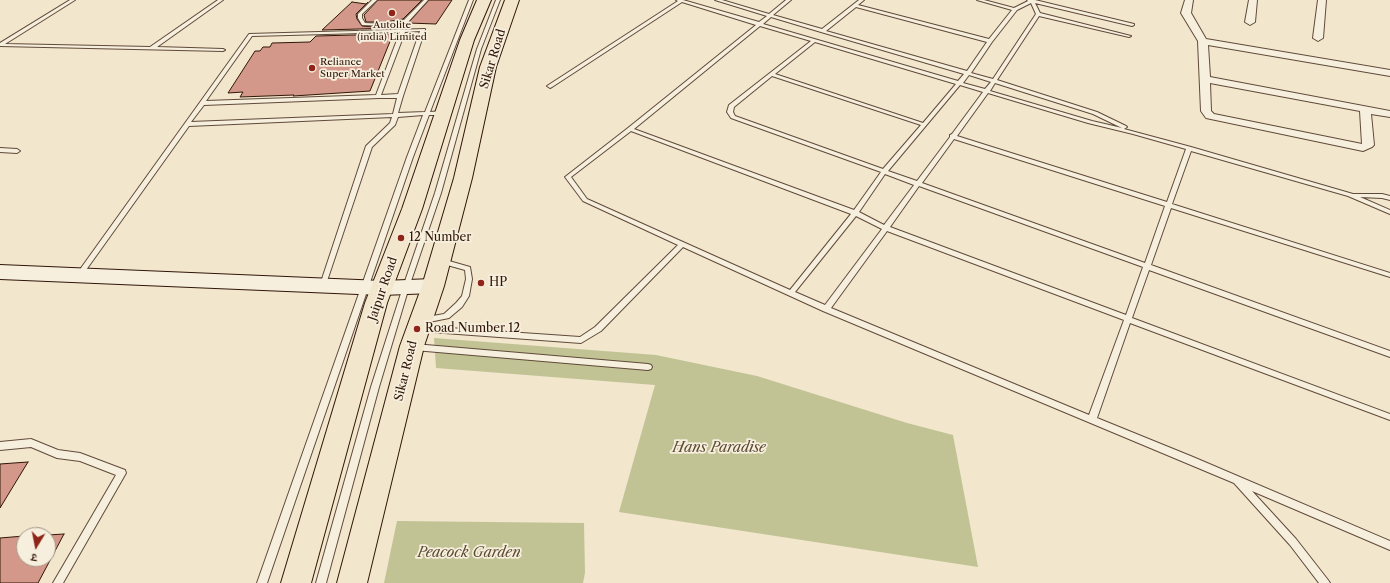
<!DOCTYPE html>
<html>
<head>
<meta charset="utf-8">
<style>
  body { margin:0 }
  #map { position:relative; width:1390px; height:583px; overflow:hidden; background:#f2e6cd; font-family:"Libre Caslon Text","Noto Serif Devanagari",serif }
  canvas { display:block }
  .north { position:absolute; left:16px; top:527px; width:40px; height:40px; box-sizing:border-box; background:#f7efde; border:1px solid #a79888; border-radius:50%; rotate:190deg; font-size:11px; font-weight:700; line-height:16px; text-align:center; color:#301608 }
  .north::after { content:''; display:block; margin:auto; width:14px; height:18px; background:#8f2418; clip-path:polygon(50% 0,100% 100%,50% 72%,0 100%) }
</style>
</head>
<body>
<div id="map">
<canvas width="1390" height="583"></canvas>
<div class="north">उ</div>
</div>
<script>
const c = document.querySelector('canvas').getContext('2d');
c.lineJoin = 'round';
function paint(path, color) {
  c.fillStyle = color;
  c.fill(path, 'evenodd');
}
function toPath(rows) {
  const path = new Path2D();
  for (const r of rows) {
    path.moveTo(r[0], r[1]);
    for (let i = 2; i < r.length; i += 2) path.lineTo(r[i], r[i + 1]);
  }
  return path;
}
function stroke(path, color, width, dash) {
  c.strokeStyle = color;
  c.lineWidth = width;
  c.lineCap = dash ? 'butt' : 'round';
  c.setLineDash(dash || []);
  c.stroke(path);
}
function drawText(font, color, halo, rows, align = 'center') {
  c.font = font + ' "Libre Caslon Text",serif';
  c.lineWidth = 3.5;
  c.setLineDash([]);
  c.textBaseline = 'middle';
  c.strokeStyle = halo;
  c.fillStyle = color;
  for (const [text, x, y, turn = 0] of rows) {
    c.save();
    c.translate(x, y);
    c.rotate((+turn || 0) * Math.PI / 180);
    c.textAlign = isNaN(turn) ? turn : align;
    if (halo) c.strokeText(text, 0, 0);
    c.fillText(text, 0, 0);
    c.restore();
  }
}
const green = toPath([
  [434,338,656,355,757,376,907,423,953,435,978,567,619,512,655,385,436,368],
  [397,521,584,523,585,573,583,583,384,583]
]);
const building = toPath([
  [378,0,422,0,403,19,386,22,366,22,364,15,378,0],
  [429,0,452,0,436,24,408,23,429,0],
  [352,2,366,4,368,2,356,14,357,19,362,26,386,28,397,26,395,28,322,30,352,2],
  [393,34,370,91,293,96,294,95,240,97,243,92,228,93,255,51,260,51,263,47,270,47,272,43,310,42,316,36,393,34],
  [28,462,0,508,0,464,28,462],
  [64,534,38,583,0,583,0,538,24,536,24,559,48,559,48,535,64,534]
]);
const lane = toPath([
  [70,0,75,0,5,44,150,47,218,0,223,0,157,47,223,49,225,50,223,51,0,46,0,43,70,0],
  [372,0,377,0,362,14,362,18,365,23,386,24,404,20,424,0,428,0,408,22,386,26,362,25,358,18,358,14,372,0],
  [469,0,473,0,430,112,443,111,446,113,443,115,429,115,413,157,267,583,257,583,407,157,423,115,398,117,395,125,372,147,325,287,323,287,320,285,366,146,390,123,392,117,189,126,81,277,79,277,76,275,249,34,425,29,425,30,403,96,398,113,425,112,469,0],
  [420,31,398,94,381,95,405,32,420,31],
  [400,32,376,95,206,101,252,36,400,32],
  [379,98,397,98,393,114,191,122,204,105,379,98],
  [496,0,500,0,481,49,441,193,409,287,379,387,326,583,316,583,371,387,403,287,435,193,477,49,496,0],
  [676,0,683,0,759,22,767,16,715,0,722,0,769,14,786,0,791,0,773,15,822,29,859,0,864,0,858,5,989,39,1012,10,977,0,984,0,1014,8,1028,1,1027,0,1035,0,1134,24,1134,25,1132,26,1035,3,1040,13,1131,36,1129,37,1039,16,997,80,1097,112,1126,126,1127,127,1124,129,1191,147,1353,194,1382,194,1390,196,1390,200,1382,198,1360,197,1390,210,1390,214,1348,196,1191,151,1172,204,1390,273,1390,277,1171,208,1151,265,1390,351,1390,357,1149,270,1132,318,1390,414,1390,420,1130,323,1097,418,1193,457,1390,541,1390,550,1252,491,1296,539,1328,580,1330,583,1319,583,1290,545,1234,483,823,311,683,247,601,331,581,343,417,331,416,329,417,327,420,326,580,337,595,327,678,245,583,201,565,177,628,128,756,25,682,2,552,87,550,88,547,86,678,1,676,0],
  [1031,3,1036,14,993,79,971,73,992,42,1017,10,1031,3],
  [856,7,987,42,967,71,826,31,856,7],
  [771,17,821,32,964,74,958,81,763,24,771,17],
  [760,26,811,41,729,105,727,112,731,118,881,172,854,210,634,129,760,26],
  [815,42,956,84,923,123,775,74,815,42],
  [969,75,991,82,985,89,963,83,969,75],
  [772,76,921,125,883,169,735,116,733,112,734,107,772,76],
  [995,83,1093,114,1122,128,1092,121,990,91,995,83],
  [960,85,983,92,952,134,950,135,950,137,917,181,888,171,960,85],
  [988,93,1088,123,1133,134,1186,149,1167,202,957,136,988,93],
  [631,131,851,214,790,290,587,199,571,177,631,131],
  [954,139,1165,206,1145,263,922,183,954,139],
  [885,174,914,185,884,225,859,212,885,174],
  [919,186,1143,267,1126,315,890,227,919,186],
  [856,216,882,229,825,305,795,292,856,216],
  [887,231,1124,320,1089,415,831,308,887,231],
  [0,148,17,149,20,151,17,153,0,152,0,148],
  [440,259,442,259,470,267,472,279,469,296,462,307,449,318,424,323,421,322,420,320,421,318,444,314,456,303,462,296,466,279,465,270,440,263,439,261,440,259],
  [414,344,648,364,651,365,652,367,651,369,648,370,414,350,411,349,410,347,411,345,414,344],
  [31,439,58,450,80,453,125,470,126,473,63,583,53,583,116,475,80,461,57,458,31,447,0,450,0,442,31,439]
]);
const street = toPath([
  [1185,0,1193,0,1191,13,1206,39,1390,70,1390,76,1208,45,1210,77,1390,111,1390,117,1371,114,1374,145,1372,147,1363,151,1206,118,1201,111,1198,41,1181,13,1185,0],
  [1210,83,1360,111,1362,144,1214,114,1211,111,1210,83],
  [1249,0,1257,0,1255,22,1250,25,1245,22,1249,0],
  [1318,0,1326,0,1323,38,1318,41,1313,38,1318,0]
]);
const secondary = toPath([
  [0,265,382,281,433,279,440,281,443,286,440,291,433,293,382,295,0,279,0,265]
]);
const primary = toPath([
  [477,0,491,0,474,40,422,209,387,303,311,583,281,583,365,303,402,209,460,40,477,0],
  [505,0,519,0,496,67,472,178,444,286,424,346,367,583,337,583,400,346,422,286,454,178,480,67,505,0]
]);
const markers = [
  [392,13,4,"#8f2418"],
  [312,68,4,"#8f2418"],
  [401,238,4,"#8f2418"],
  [481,283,4,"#8f2418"],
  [417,329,4,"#8f2418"]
];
const farPoinames = [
  ["Autolite",392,25],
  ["(india) Limited",392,37],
  ["Reliance",320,62,"left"],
  ["Super Market",320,74,"left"]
];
const streetNames = [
  ["Sikar Road",493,59,-73],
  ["Jaipur Road",383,289,-71],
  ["Sikar Road",406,371,-76]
];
const poiNames = [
  ["12 Number",409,238],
  ["HP",489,283],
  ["Road Number 12",425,329]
];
const nearParknames = [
  ["Hans Paradise",719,448],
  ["Peacock Garden",469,553]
];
paint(green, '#c1c394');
paint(building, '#d39889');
stroke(building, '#301608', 1);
stroke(lane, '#604a39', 2);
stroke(street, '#604a39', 2);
stroke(secondary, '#301608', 2);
stroke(primary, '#301608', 2);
paint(lane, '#f7efde');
paint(street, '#f7efde');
paint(secondary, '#f7efde');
paint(primary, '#f2e6cd');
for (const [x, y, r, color] of markers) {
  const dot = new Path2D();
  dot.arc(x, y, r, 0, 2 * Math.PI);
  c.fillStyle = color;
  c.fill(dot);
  stroke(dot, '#f7efde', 1.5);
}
drawText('10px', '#301608', '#f7efde', farPoinames);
drawText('12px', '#301608', '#f7efde', streetNames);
drawText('12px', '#301608', '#f7efde', poiNames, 'left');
drawText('italic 14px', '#5c4a32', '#f7efde', nearParknames);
</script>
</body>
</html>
